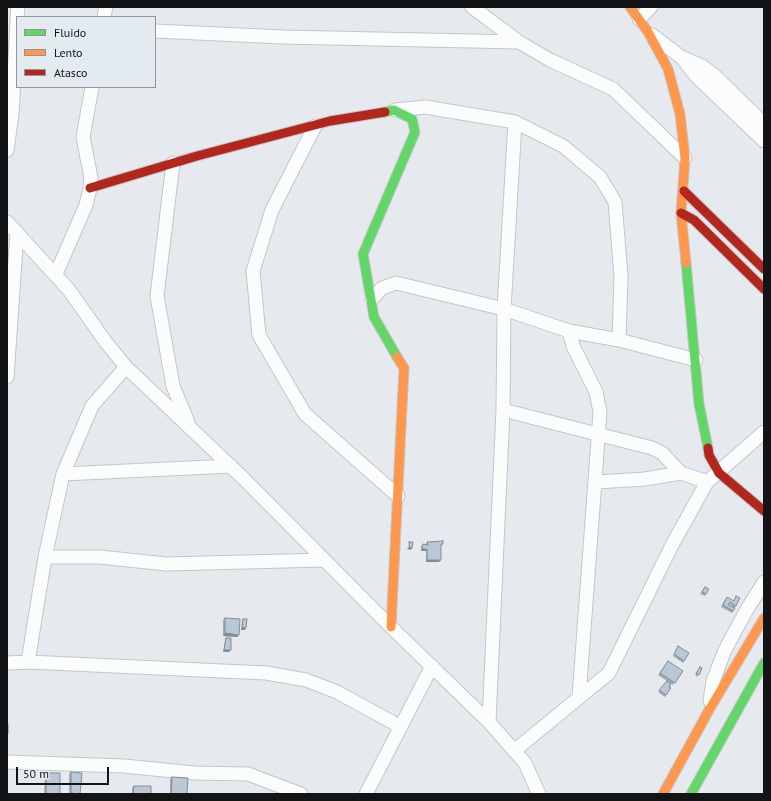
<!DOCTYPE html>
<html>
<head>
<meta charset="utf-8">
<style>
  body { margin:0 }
  #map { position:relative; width:771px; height:801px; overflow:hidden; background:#e6eaee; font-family:"PT Sans",sans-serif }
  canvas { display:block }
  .frame { position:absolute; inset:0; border:8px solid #121416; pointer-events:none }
  .legend { position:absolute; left:16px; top:16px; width:140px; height:72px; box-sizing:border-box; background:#e3ebf1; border:1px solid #8f9599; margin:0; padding:5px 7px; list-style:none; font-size:12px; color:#121416 }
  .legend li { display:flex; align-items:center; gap:8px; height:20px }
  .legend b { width:20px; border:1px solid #8f9599 }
  .scale { position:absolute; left:16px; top:767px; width:93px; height:18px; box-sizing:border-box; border:2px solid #121416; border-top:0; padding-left:5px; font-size:12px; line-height:14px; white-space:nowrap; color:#121416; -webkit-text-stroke:3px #e3ebf1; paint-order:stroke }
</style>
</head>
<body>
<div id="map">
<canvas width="771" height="801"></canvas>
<div class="frame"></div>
<ul class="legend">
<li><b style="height:5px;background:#63d668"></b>Fluido</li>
<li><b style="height:5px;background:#ff974d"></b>Lento</li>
<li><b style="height:5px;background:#b3261e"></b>Atasco</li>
</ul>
<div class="scale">50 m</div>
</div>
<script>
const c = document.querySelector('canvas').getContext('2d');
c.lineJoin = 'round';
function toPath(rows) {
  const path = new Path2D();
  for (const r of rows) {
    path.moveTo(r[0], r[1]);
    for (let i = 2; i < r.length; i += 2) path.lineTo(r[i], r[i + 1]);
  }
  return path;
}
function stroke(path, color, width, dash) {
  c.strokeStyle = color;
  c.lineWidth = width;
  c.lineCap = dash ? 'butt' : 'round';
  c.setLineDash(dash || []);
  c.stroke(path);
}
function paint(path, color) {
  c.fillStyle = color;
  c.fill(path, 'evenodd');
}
const street = toPath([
  [472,7,519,42,550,60,613,89,685,158],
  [17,17,18,7],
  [104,17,106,7],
  [639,19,651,7],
  [155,31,283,37,519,42],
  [652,35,681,57,702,66,714,75,764,124],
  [682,58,696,76,764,141],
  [395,110,425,107,515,122,563,146,600,177,615,202,621,276,619,340],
  [315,126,272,210,253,271,259,335,305,414,398,496],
  [7,150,12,114,17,21],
  [173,163,157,296,173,386,188,422],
  [7,222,69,290,105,341,126,367,243,478,391,627,489,722,525,763,539,794],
  [56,274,86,205,90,188,91,178,83,137,92,87],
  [372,299,382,288,396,283,504,309,569,331,619,340,696,360],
  [569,331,573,346,596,392,600,412,579,697],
  [7,377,17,232],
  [503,410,652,448,662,453,681,473],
  [63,474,231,466],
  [596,482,645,479,681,473,707,482],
  [45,557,100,557,166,564,324,560],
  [28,662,45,557,63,474,92,406,126,367],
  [7,663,28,662,266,673,306,680,337,692,401,727],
  [710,701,713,681,725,650,746,611,764,582],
  [489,722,503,410,504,309,515,122],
  [514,751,609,673,672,545,707,482,764,432],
  [7,762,124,766,194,773,248,774,301,794],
  [366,794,432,666]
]);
const fast = toPath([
  [385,112,394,110,412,119,415,132,363,254,374,317,397,357],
  [686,263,699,404,708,448],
  [691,794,764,663]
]);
const slow = toPath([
  [630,7,648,32,668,69,680,114,685,158,681,213,686,263],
  [391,627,404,368,397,357],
  [663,794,709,710,764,618]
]);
const jam = toPath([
  [90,188,197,156,330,121,385,112],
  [684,191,764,269],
  [681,213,694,220,764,289],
  [708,448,709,455,719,473,764,511]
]);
const wall = toPath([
  [427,542,443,544,441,546,439,562,426,562,426,551,421,551,421,546,423,544,426,544],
  [703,589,706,594,705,596,700,594],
  [725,599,736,606,735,608,729,604,728,605,735,608,732,613,721,607],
  [225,618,239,635,237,637,223,636,223,620],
  [243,619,245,630,241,630,242,621],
  [226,638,229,652,223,652,225,640],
  [678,646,689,653,683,663,673,656],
  [668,661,683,671,673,685,671,684,669,687,671,688,665,697,658,692,667,681,658,675],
  [700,667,702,668,697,677,695,675],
  [71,772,79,794,69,794,69,774],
  [46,773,60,794,44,794,45,775],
  [172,777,187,794,170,794,170,779],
  [134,786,151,794,132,794,132,788]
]);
const shadedWall = toPath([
  [409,547,412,548,411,550,407,549],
  [422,549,427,549,426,551,421,551],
  [427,560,441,560,439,562,426,562],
  [242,627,246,628,245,630,241,630],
  [225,633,239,635,237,637,223,636],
  [224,650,231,650,229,652,223,652]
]);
const building = toPath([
  [443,541,443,544,441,544,441,560,427,560,427,549,422,549,423,544,428,545,427,542,443,541],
  [409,542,413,542,412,548,409,547,409,542],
  [705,587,709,589,706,594,702,592,705,587],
  [736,596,740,598,736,606,730,602,728,605,735,608,733,611,723,605,727,597,734,601,736,596],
  [225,618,240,619,239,635,225,633,225,618],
  [243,619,247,619,246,628,242,627,243,619],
  [226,638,231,638,231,650,224,650,226,638],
  [678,646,689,653,684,661,674,654,678,646],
  [668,661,683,671,675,683,660,673,668,661],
  [700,667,702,668,699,675,696,673,700,667],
  [667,681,671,683,669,687,671,688,666,695,659,690,667,681],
  [7,724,8,724,8,734,7,734,7,724],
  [71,772,82,773,80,794,71,793,71,772],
  [46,773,60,773,60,794,46,794,46,773],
  [172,777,188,778,187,794,171,794,172,777],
  [134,786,151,786,151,794,133,794,134,786]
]);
stroke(street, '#c3c6c9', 15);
stroke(fast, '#c3c6c9', 11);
stroke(slow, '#c3c6c9', 11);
stroke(jam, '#c3c6c9', 11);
stroke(street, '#fbfcfc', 13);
stroke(fast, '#63d668', 9);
stroke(slow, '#ff974d', 9);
stroke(jam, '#b3261e', 9);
paint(wall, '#a0acb7');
paint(shadedWall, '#828c95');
paint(building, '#bac8d5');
stroke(building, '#828c95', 1);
</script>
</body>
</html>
